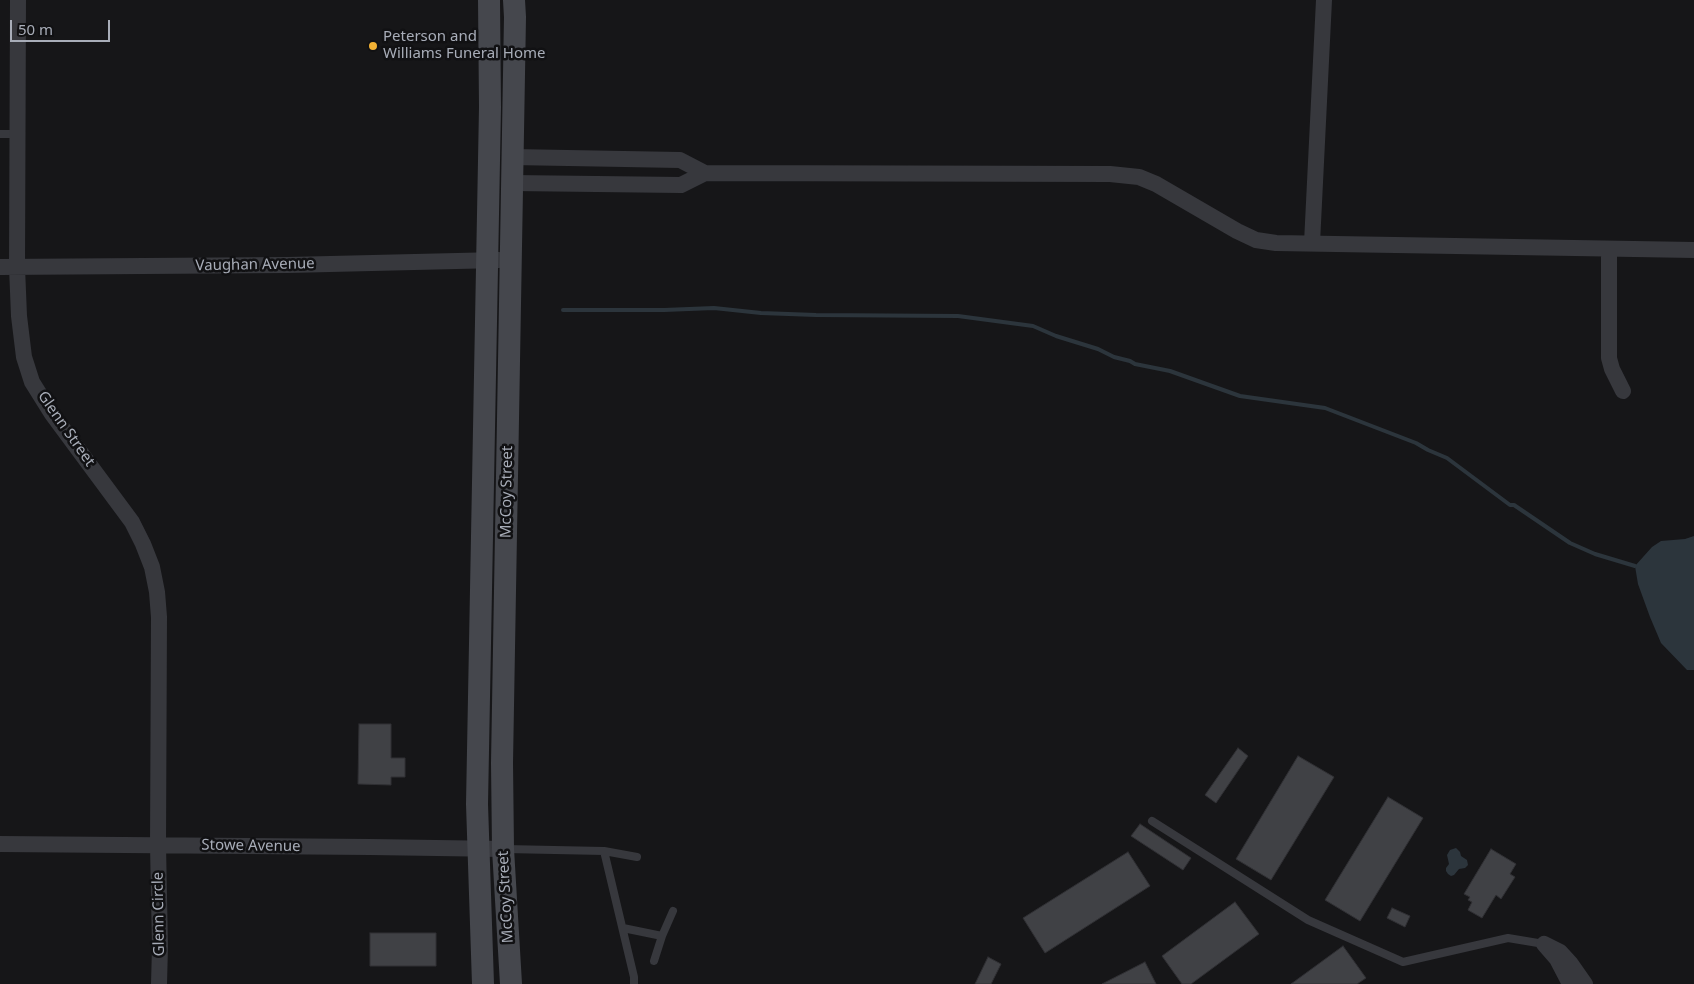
<!DOCTYPE html>
<html>
<head>
<meta charset="utf-8">
<style>
  body { margin:0 }
  #map { position:relative; width:1694px; height:984px; overflow:hidden; background:#161618; font-family:"Noto Sans",sans-serif }
  canvas { display:block }
  .scale { position:absolute; left:10px; top:20px; width:100px; height:22px; box-sizing:border-box; border:2px solid #a8adb8; border-top:0; padding-left:6px; font-size:15px; line-height:18px; white-space:nowrap; color:#a8adb8; -webkit-text-stroke:4px #111113; paint-order:stroke }
</style>
</head>
<body>
<div id="map">
<canvas width="1694" height="984"></canvas>
<div class="scale">50 m</div>
</div>
<script>
const c = document.querySelector('canvas').getContext('2d');
c.lineJoin = 'round';
function paint(path, color) {
  c.fillStyle = color;
  c.fill(path, 'evenodd');
}
function toPath(rows) {
  const path = new Path2D();
  for (const r of rows) {
    path.moveTo(r[0], r[1]);
    for (let i = 2; i < r.length; i += 2) path.lineTo(r[i], r[i + 1]);
  }
  return path;
}
function stroke(path, color, width, dash) {
  c.strokeStyle = color;
  c.lineWidth = width;
  c.lineCap = dash ? 'butt' : 'round';
  c.setLineDash(dash || []);
  c.stroke(path);
}
function drawText(font, color, halo, rows, align = 'center') {
  c.font = font + ' "Noto Sans",sans-serif';
  c.lineWidth = 5;
  c.setLineDash([]);
  c.textBaseline = 'middle';
  c.strokeStyle = halo;
  c.fillStyle = color;
  for (const [text, x, y, turn = 0] of rows) {
    c.save();
    c.translate(x, y);
    c.rotate((+turn || 0) * Math.PI / 180);
    c.textAlign = isNaN(turn) ? turn : align;
    if (halo) c.strokeText(text, 0, 0);
    c.fillText(text, 0, 0);
    c.restore();
  }
}
const water = toPath([
  [1694,536,1694,670,1687,670,1661,643,1650,617,1638,584,1635,566,1652,547,1661,541,1685,539],
  [1456,848,1460,852,1461,856,1467,860,1468,865,1465,868,1459,869,1454,875,1451,876,1448,874,1446,871,1446,868,1449,864,1447,855,1450,850]
]);
const stream = toPath([
  [563,310,664,310,714,308,761,313,816,315,958,316,1033,326,1056,336,1098,349,1114,357,1130,361,1135,364,1170,371,1240,396,1325,408,1416,443,1428,450,1447,458,1510,505,1514,505,1570,543,1595,554,1635,566]
]);
const building = toPath([
  [359,724,391,724,391,758,405,758,405,777,391,777,391,785,358,784,359,724],
  [1238,748,1248,756,1216,803,1205,795,1238,748],
  [1298,756,1334,777,1271,880,1236,859,1298,756],
  [1388,797,1423,818,1360,921,1325,900,1388,797],
  [1140,824,1191,858,1183,870,1131,836,1140,824],
  [1491,849,1516,864,1510,874,1515,877,1501,899,1496,895,1482,918,1468,910,1472,902,1468,900,1470,897,1464,894,1491,849],
  [1128,852,1150,886,1045,953,1023,918,1128,852],
  [1235,902,1259,934,1191,984,1182,984,1162,956,1235,902],
  [1392,908,1410,916,1405,927,1387,918,1392,908],
  [370,933,436,933,436,966,370,966,370,933],
  [1343,946,1366,978,1357,984,1291,984,1343,946],
  [988,957,1001,964,991,984,975,984,988,957],
  [1145,962,1156,984,1102,984,1145,962]
]);
const lane = toPath([
  [0,134,17,134],
  [1152,821,1308,920,1403,962,1508,938,1544,944],
  [505,849,604,851,634,977,634,984],
  [604,851,637,857],
  [623,928,662,936,673,911],
  [654,961,662,936]
]);
const street = toPath([
  [18,0,17,267,19,316,24,357,32,382,52,414,132,522,143,544,152,567,157,592,159,617,158,845,160,947,159,984],
  [512,157,680,160,705,173],
  [512,183,681,185,705,173,1110,174,1139,177,1156,184,1237,231,1256,240,1276,243,1694,250],
  [1312,243,1324,0],
  [1609,249,1609,358,1612,369,1623,391],
  [0,267,288,265,499,260],
  [0,844,370,847,503,849],
  [1570,984,1557,959,1544,944,1560,952,1571,964,1585,984]
]);
const secondary = toPath([
  [483,984,477,804,490,107,489,0],
  [511,984,503,849,502,763,515,17,514,0]
]);
const markers = [
  [373,46,5,"#f2b134"]
];
const poiNames = [
  ["Peterson and",383,37],
  ["Williams Funeral Home",383,54]
];
const streetNames = [
  ["Vaughan Avenue",255,265,-1],
  ["Glenn Street",66,429,55],
  ["McCoy Street",507,492,-89],
  ["Stowe Avenue",251,846,1],
  ["McCoy Street",506,897,-93],
  ["Glenn Circle",159,914,-91]
];
paint(water, '#2c353c');
stroke(stream, '#2c353c', 4);
paint(building, '#404145');
stroke(building, '#303034', 1);
stroke(lane, '#37383d', 8);
stroke(street, '#37383d', 16);
stroke(secondary, '#45474d', 22);
for (const [x, y, r, color] of markers) {
  const dot = new Path2D();
  dot.arc(x, y, r, 0, 2 * Math.PI);
  c.fillStyle = color;
  c.fill(dot);
  stroke(dot, '#111113', 2);
}
drawText('15px', '#a8adb8', '#111113', poiNames, 'left');
drawText('15px', '#a8adb8', '#111113', streetNames);
</script>
</body>
</html>
